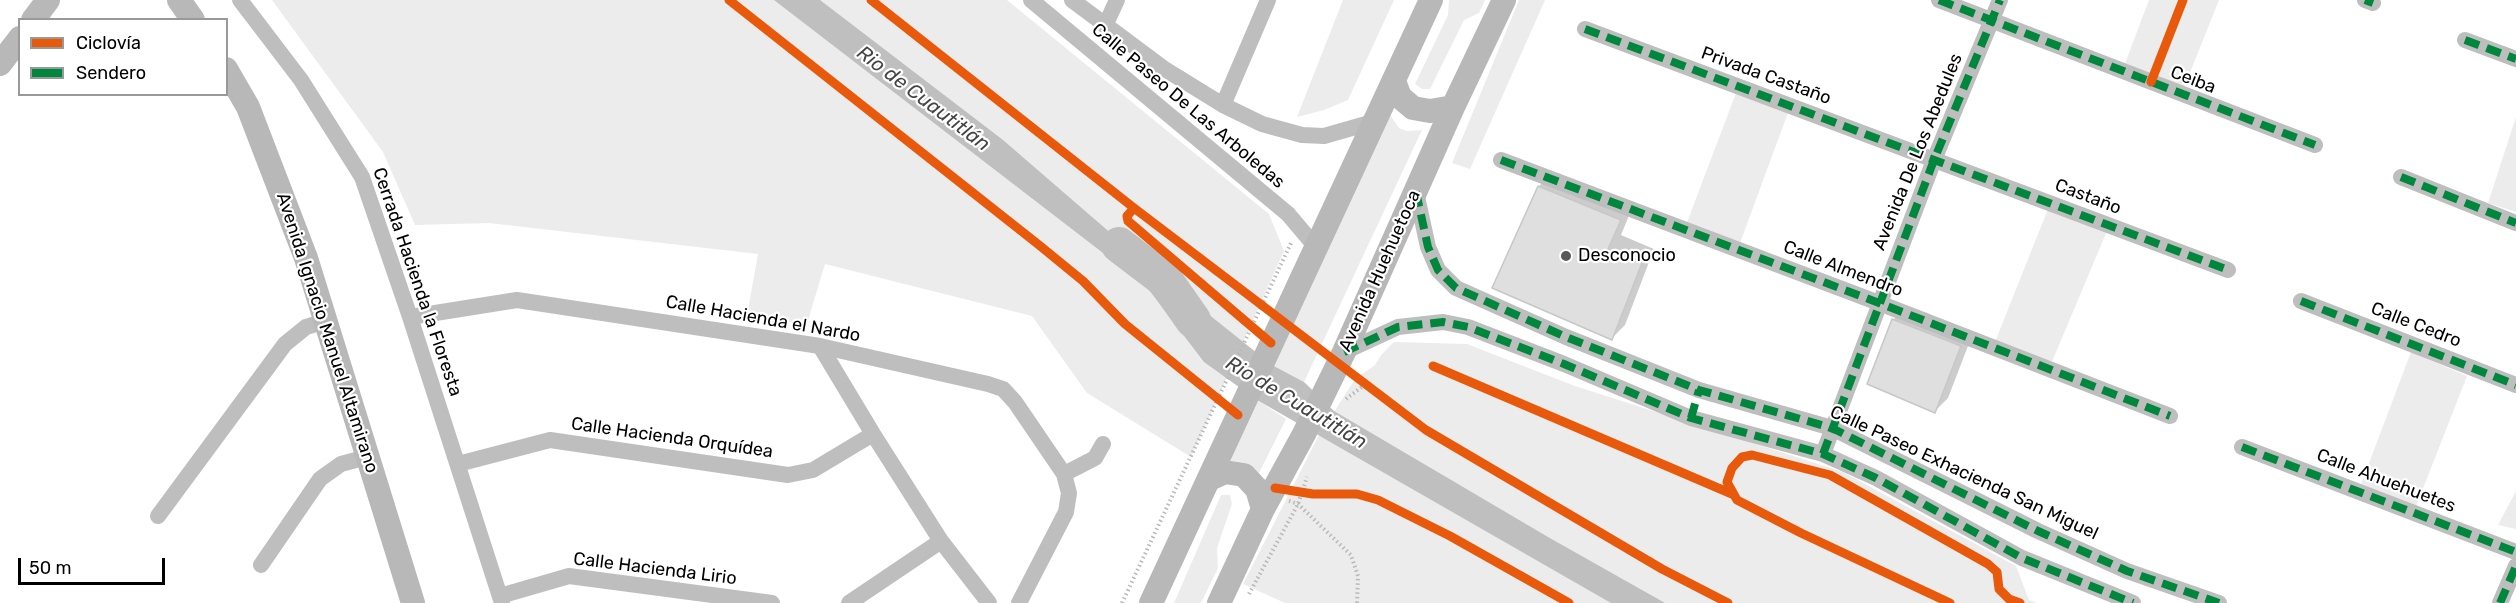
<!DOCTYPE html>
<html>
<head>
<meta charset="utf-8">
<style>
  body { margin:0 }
  #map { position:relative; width:2516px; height:603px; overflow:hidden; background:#fff; font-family:Rubik,sans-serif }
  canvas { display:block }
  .legend { position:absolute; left:18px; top:18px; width:210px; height:78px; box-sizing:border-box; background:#fff; border:2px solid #999; margin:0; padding:8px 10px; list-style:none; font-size:18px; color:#000 }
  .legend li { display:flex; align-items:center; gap:12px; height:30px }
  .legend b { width:30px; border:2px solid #999 }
  .scale { position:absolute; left:18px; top:558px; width:147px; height:27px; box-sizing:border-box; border:3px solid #000; border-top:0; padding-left:8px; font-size:18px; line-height:21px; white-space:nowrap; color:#000; -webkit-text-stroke:4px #fff; paint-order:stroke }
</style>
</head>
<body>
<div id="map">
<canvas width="2516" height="603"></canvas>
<ul class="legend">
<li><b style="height:8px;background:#e8590c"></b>Ciclovía</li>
<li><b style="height:8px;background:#00873e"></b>Sendero</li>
</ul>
<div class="scale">50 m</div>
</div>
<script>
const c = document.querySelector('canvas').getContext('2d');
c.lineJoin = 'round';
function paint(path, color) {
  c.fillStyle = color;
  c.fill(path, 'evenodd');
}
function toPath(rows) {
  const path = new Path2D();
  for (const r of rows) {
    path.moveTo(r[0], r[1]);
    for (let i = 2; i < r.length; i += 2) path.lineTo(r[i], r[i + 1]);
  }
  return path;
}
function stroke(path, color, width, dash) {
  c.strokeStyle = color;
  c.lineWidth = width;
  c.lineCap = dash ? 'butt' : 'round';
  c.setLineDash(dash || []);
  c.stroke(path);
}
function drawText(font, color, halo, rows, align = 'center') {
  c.font = font + ' Rubik,sans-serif';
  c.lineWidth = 4.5;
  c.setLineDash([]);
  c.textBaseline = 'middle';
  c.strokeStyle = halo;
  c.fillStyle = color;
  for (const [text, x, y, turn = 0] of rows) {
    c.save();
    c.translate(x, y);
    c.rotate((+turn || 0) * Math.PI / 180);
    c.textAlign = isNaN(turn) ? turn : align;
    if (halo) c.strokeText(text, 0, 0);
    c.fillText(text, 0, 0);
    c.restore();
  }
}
const green = toPath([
  [272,0,1007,0,1269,214,1284,251,1191,457,1087,393,1032,316,825,264,806,327,748,310,758,254,489,223,415,225,383,152],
  [1343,0,1394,0,1348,100,1324,110,1297,117],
  [1449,0,1485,0,1479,13,1464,20,1430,89,1422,89,1415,84,1448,15],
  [1519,0,1545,0,1470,169,1452,163],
  [2149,0,2219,0,2183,90,2124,66],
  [1736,93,1789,110,1740,243,1686,225],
  [1390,115,1399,128,1407,131,1422,130,1304,382,1272,365],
  [2516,117,2516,212,2488,203],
  [2048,209,2107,231,2051,364,1995,342],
  [1394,342,1467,344,1575,386,1843,472,2016,566,2029,600,2037,603,1285,603,1243,584,1318,437,1355,379,1375,365,1381,355],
  [2411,352,2467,376,2415,509,2360,487],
  [1257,400,1286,419,1257,477,1246,463,1227,460],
  [2516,491,2516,529,2498,525],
  [1221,495,1230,495,1232,504,1217,548,1218,568,1201,603,1174,603]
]);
const water = toPath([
  [774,0,820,0,1003,140,1158,274,1272,365,1304,382,1334,411,1548,537,1665,603,1611,603,1257,400,1204,362,1146,286]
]);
const shadow = toPath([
  [1553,173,1633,206,1621,235,1654,249,1625,325,1612,338,1494,287,1539,186],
  [1907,307,1973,333,1948,398,1935,411,1893,320]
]);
const river = toPath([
  [1119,245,1165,280,1193,320]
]);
const building = toPath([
  [1538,186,1621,220,1608,249,1642,263,1612,340,1492,288,1538,186],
  [1892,319,1961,346,1935,413,1867,384,1892,319]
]);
const path = toPath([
  [1346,399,1367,383],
  [1289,501,1298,504,1351,555,1358,576,1357,603],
  [1249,594,1298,504,1307,477],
  [1122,603,1291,243]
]);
const street = toPath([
  [240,0,301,80,362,177,410,317,502,603],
  [1031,0,1288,214,1315,246],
  [1072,0,1163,68,1223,105,1262,124,1302,135,1324,136,1373,122],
  [1939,0,2315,145],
  [2365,0,2373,3],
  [1105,26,1117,0],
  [1585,29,2228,270],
  [2465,40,2516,59],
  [1223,105,1268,0],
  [1501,160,1879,303,2170,416],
  [2401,177,2516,223],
  [1416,192,1428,247,1438,270,1456,288,1566,337,1699,390,1832,428,2038,531,2127,571,2219,603],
  [2301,301,2516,385],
  [410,317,517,300,820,346,988,384,1003,389,1015,402,1064,474,1069,493,1066,512,1019,603],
  [820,346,873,434,941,541,989,603],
  [1344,352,1398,327,1443,322,1468,327,1564,364,1691,418,1823,454,1876,478,2022,558,2133,603],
  [2242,447,2516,552],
  [1823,454,1934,160,2000,0],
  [458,464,550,440,788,475,813,470,873,434],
  [1064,474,1095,458,1103,444],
  [158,516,285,344,306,327,326,321],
  [261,565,320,479,341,464,367,457],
  [500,596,569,576,772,603],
  [849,603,941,541],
  [2500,603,2516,566]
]);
const secondary = toPath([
  [179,0,193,20],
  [33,20,48,0],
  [0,64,20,38],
  [226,69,248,107,306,258,413,603],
  [1394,81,1400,97,1413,108,1430,111,1453,107],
  [1208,480,1225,472,1244,475,1257,489,1263,509],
  [1151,603,1431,0],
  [1219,603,1263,509,1304,434,1344,352,1453,107,1504,0]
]);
const quiet = toPath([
  [1939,0,2315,145],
  [2365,0,2373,3],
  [1585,29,2228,270],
  [2465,40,2516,59],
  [1501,160,1879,303,2170,416],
  [2401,177,2516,223],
  [1416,192,1428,247,1438,270,1456,288,1566,337,1699,390,1832,428,2038,531,2127,571,2219,603],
  [2301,301,2516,385],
  [1344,352,1398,327,1443,322,1468,327,1564,364,1691,418,1823,454,1876,478,2022,558,2133,603],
  [1691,418,1699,390],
  [2242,447,2516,552],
  [1823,454,1934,160,2000,0],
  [2500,603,2516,566]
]);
const cycleway = toPath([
  [729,0,1039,245,1083,281,1125,324,1238,415],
  [871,0,1134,208,1426,430,1662,569,1728,603],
  [2151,82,2183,0],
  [1134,208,1127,216,1128,221,1271,343],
  [1433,366,1732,494],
  [1275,488,1313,494,1357,494,1378,500,1450,536,1569,603],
  [1950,603,1801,533,1737,500,1727,482,1732,468,1742,457,1752,455,1830,475,1988,564,1997,572,1999,589,2009,599,2020,603]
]);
const markers = [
  [1566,256,6,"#595959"]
];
const streetNames = [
  ["Privada Castaño",1766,76,20],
  ["Ceiba",2193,80,21],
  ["Calle Paseo De Las Arboledas",1188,106,40],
  ["Avenida De Los Abedules",1918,152,-68],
  ["Castaño",2088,197,21],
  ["Calle Almendro",1843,269,21],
  ["Avenida Huehuetoca",1380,271,-66],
  ["Cerrada Hacienda la Floresta",417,282,71],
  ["Calle Hacienda el Nardo",763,319,10],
  ["Calle Cedro",2416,325,21],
  ["Avenida Ignacio Manuel Altamirano",327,333,72],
  ["Calle Hacienda Orquídea",672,438,8],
  ["Calle Paseo Exhacienda San Miguel",1964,473,25],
  ["Calle Ahuehuetes",2386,481,21],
  ["Calle Hacienda Lirio",655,569,7]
];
const poiNames = [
  ["Desconocio",1578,256]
];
const waterNames = [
  ["Rio de Cuautitlán",923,99,37],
  ["Rio de Cuautitlán",1296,403,31]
];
paint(green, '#ececec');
paint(water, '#bfbfbf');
paint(shadow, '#0003');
stroke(river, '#bfbfbf', 36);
paint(building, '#dfdfdf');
stroke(building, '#c7c7c7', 1.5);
stroke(path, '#b9b9b9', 4, [1.5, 3]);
stroke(street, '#bebebe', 16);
stroke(secondary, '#b8b8b8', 24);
stroke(quiet, '#00873e', 8, [15, 8]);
stroke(cycleway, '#e8590c', 9);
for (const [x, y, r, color] of markers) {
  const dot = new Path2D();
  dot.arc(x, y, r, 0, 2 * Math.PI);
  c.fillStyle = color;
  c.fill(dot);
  stroke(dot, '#fff', 2);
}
drawText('18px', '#000', '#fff', streetNames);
drawText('18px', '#000', '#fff', poiNames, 'left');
drawText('italic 20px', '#444', '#fff', waterNames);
</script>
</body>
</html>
